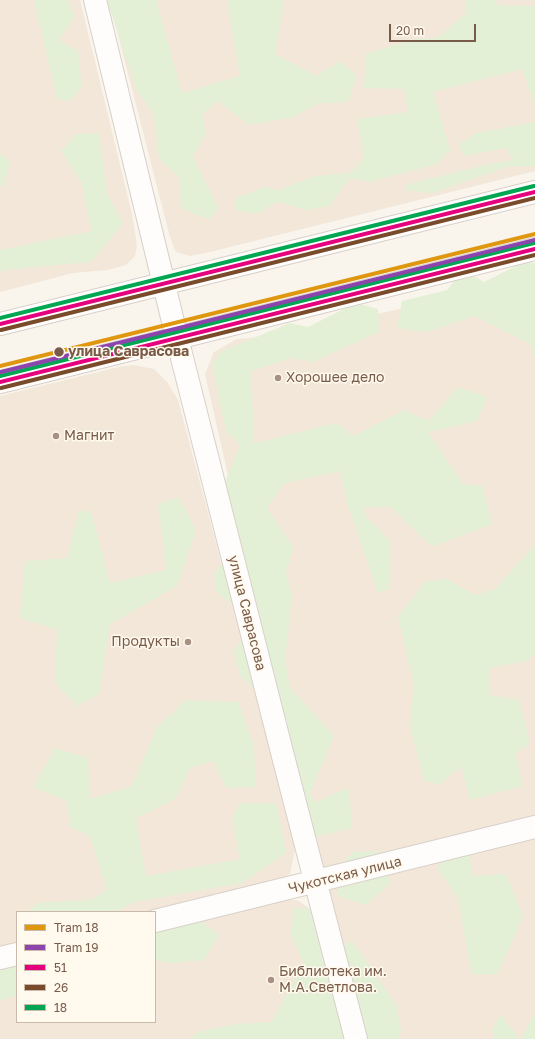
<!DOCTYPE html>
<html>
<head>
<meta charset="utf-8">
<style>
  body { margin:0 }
  #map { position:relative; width:535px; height:1039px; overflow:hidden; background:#f9f4ec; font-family:"Golos Text",sans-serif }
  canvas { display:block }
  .legend { position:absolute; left:16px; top:911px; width:140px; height:112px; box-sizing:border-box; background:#fff9ee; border:1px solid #c9baac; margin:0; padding:5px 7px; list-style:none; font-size:12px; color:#795b49 }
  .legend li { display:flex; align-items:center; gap:8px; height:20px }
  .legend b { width:20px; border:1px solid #c9baac }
  .scale { position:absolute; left:389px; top:24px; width:87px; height:18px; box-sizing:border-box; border:2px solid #795b49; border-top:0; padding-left:5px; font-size:12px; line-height:14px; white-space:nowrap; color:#795b49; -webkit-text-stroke:3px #fff9ee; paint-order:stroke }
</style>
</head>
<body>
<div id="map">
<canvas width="535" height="1039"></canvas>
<ul class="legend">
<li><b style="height:5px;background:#de970f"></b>Tram 18</li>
<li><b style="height:5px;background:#8e44ad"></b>Tram 19</li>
<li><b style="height:5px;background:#e5007d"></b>51</li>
<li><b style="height:5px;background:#7a4b2a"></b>26</li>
<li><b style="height:5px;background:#00a651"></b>18</li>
</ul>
<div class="scale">20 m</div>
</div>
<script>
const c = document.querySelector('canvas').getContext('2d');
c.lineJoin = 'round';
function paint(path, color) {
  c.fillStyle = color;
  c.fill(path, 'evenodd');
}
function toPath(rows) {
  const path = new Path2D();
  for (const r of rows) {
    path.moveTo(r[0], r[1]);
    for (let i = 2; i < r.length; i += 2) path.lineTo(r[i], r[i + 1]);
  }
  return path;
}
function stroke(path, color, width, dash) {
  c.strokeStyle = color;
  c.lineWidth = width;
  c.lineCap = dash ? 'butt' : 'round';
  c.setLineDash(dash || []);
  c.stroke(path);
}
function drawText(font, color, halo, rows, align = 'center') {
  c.font = font + ' "Golos Text",sans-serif';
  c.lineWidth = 3;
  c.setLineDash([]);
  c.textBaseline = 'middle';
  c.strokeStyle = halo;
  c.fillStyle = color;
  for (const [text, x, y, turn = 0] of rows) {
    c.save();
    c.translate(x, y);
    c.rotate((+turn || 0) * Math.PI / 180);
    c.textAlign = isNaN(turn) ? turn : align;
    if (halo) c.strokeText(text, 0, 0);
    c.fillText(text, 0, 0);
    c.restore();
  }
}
const residential = toPath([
  [0,0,80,0,132,214,137,245,135,256,126,265,107,270,73,273,0,292],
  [109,0,535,0,535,171,210,252,190,256,176,252,170,237],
  [535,266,535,1039,366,1039,233,497,205,374,214,352,237,339,287,335,459,295],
  [133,365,154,369,167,382,178,400,296,845,290,874,274,883,153,912,17,912,17,945,0,949,0,396,119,367],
  [278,900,297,900,312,910,345,1039,0,1039,0,968,17,964,17,1022,155,1022,155,930]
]);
const green = toPath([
  [34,0,68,0,74,17,59,40,78,51,82,88,69,101,57,99],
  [107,0,156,0,182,93,240,76,227,0,284,0,275,54,316,76,341,61,357,76,348,102,318,103,294,117,249,125,218,101,202,114,206,133,193,157,218,208,209,220,181,208,180,178,159,159,154,115,136,89],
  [465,0,496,0,497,5,535,6,535,106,522,69,433,92,450,150,437,164,369,182,350,178,329,206,307,210,278,202,256,214,235,210,236,198,265,187,279,190,315,176,350,173,364,158,357,119,408,112,404,89,364,88,366,54,415,39,437,38,465,14],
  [535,122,535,166,506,167,433,193,405,190,405,185,489,164,513,160,507,148,464,156,459,144,477,133],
  [99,133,107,193,123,223,91,262,4,270,0,272,0,250,92,231,81,182,61,151,76,134],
  [0,154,10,160,4,185,0,186],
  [524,262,535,263,535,357,531,344,475,316,426,332,397,328,402,301,447,290,463,269,484,282],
  [356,303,378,309,379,332,313,362,292,358,251,371,254,443,336,423,353,436,404,410,429,421,458,387,487,397,477,421,428,432,463,484,482,486,492,524,432,547,391,507,364,507,365,516,389,539,390,588,378,593,349,509,340,471,285,483,267,507,293,548,286,572,292,595,285,661,290,688,334,736,310,793,315,802,349,788,352,828,313,837,293,777,287,720,241,677,233,652,243,637,239,610,217,592,214,574,237,545,220,494,240,445,226,432,212,364,222,351,290,323,308,327],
  [179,497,196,530,177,586,110,624,99,694,77,706,55,683,57,630,20,618,25,561,67,558,79,511,91,511,110,583,166,570,158,504],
  [535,545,535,655,526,661,490,668,490,695,519,700,530,744,515,753,523,786,470,800,461,767,438,785,424,780,410,727,414,685,398,617,426,581,446,579,476,595,495,589],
  [186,700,238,702,254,746,256,787,226,788,213,761,190,768,176,798,136,818,146,876,240,859,232,818,240,803,276,803,286,853,243,883,134,902,116,912,27,912,37,903,90,900,107,890,90,836,70,827,67,801,33,787,55,748,88,758,90,799,132,786,157,727],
  [380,851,391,883,366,905,338,896,335,870,353,852],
  [450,854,470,856,472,876,506,874,523,916,497,975,471,974,458,898,437,868],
  [294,908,311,908,323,960,340,947,352,941,397,1006,401,1032,399,1039,190,1039,198,1032,237,1024,271,1022,304,964,290,933],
  [196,916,219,935,204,960,170,963,155,960,155,926],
  [17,951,17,995,0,1001,0,955],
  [535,1013,535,1039,521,1039],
  [501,1014,519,1039,494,1039,492,1029]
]);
const street = toPath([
  [177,338,284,760,356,1039],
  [155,921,535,827],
  [0,958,17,954]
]);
const secondary = toPath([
  [95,0,177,338],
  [0,324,535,192],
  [0,382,535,249]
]);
const bus1 = toPath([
  [0,324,535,192],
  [0,382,535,249]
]);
const bus2 = toPath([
  [1,330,535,198],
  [1,388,535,255]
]);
const bus3 = toPath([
  [0,318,534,186],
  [0,376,534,243]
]);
const tram1 = toPath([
  [0,366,535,234]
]);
const tram2 = toPath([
  [1,372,535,240]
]);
const markers = [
  [59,352,5.5,"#795b49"],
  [278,378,4,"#a69182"],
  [56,436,4,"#a69182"],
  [188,642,4,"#a69182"],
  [271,980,4,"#a69182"]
];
const stopNames = [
  ["улица Саврасова",68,352]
];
const poiNames = [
  ["Хорошее дело",286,378],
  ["Магнит",64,436],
  ["Продукты",180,642,"right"],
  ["Библиотека им.",279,972],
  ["М.А.Светлова.",279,988]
];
const streetNames = [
  ["улица Саврасова",247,613,76],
  ["Чукотская улица",345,875,-14]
];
paint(residential, '#f2e7d9');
paint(green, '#e4f0d6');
stroke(street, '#d8d1ca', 24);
stroke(secondary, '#d8d0c8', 24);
stroke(street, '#fefdfc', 22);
stroke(secondary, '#fefdfc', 22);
stroke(bus1, '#e5007d', 4);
stroke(bus2, '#7a4b2a', 4);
stroke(bus3, '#00a651', 4);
stroke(tram1, '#de970f', 4);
stroke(tram2, '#8e44ad', 4);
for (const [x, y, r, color] of markers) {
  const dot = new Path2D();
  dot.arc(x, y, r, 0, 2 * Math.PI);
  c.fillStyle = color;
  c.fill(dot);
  stroke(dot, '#fff9ee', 1.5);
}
drawText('bold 14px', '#795b49', '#fff9ee', stopNames, 'left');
drawText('14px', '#795b49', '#fff9ee', poiNames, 'left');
drawText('14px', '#795b49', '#fff9ee', streetNames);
</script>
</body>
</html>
